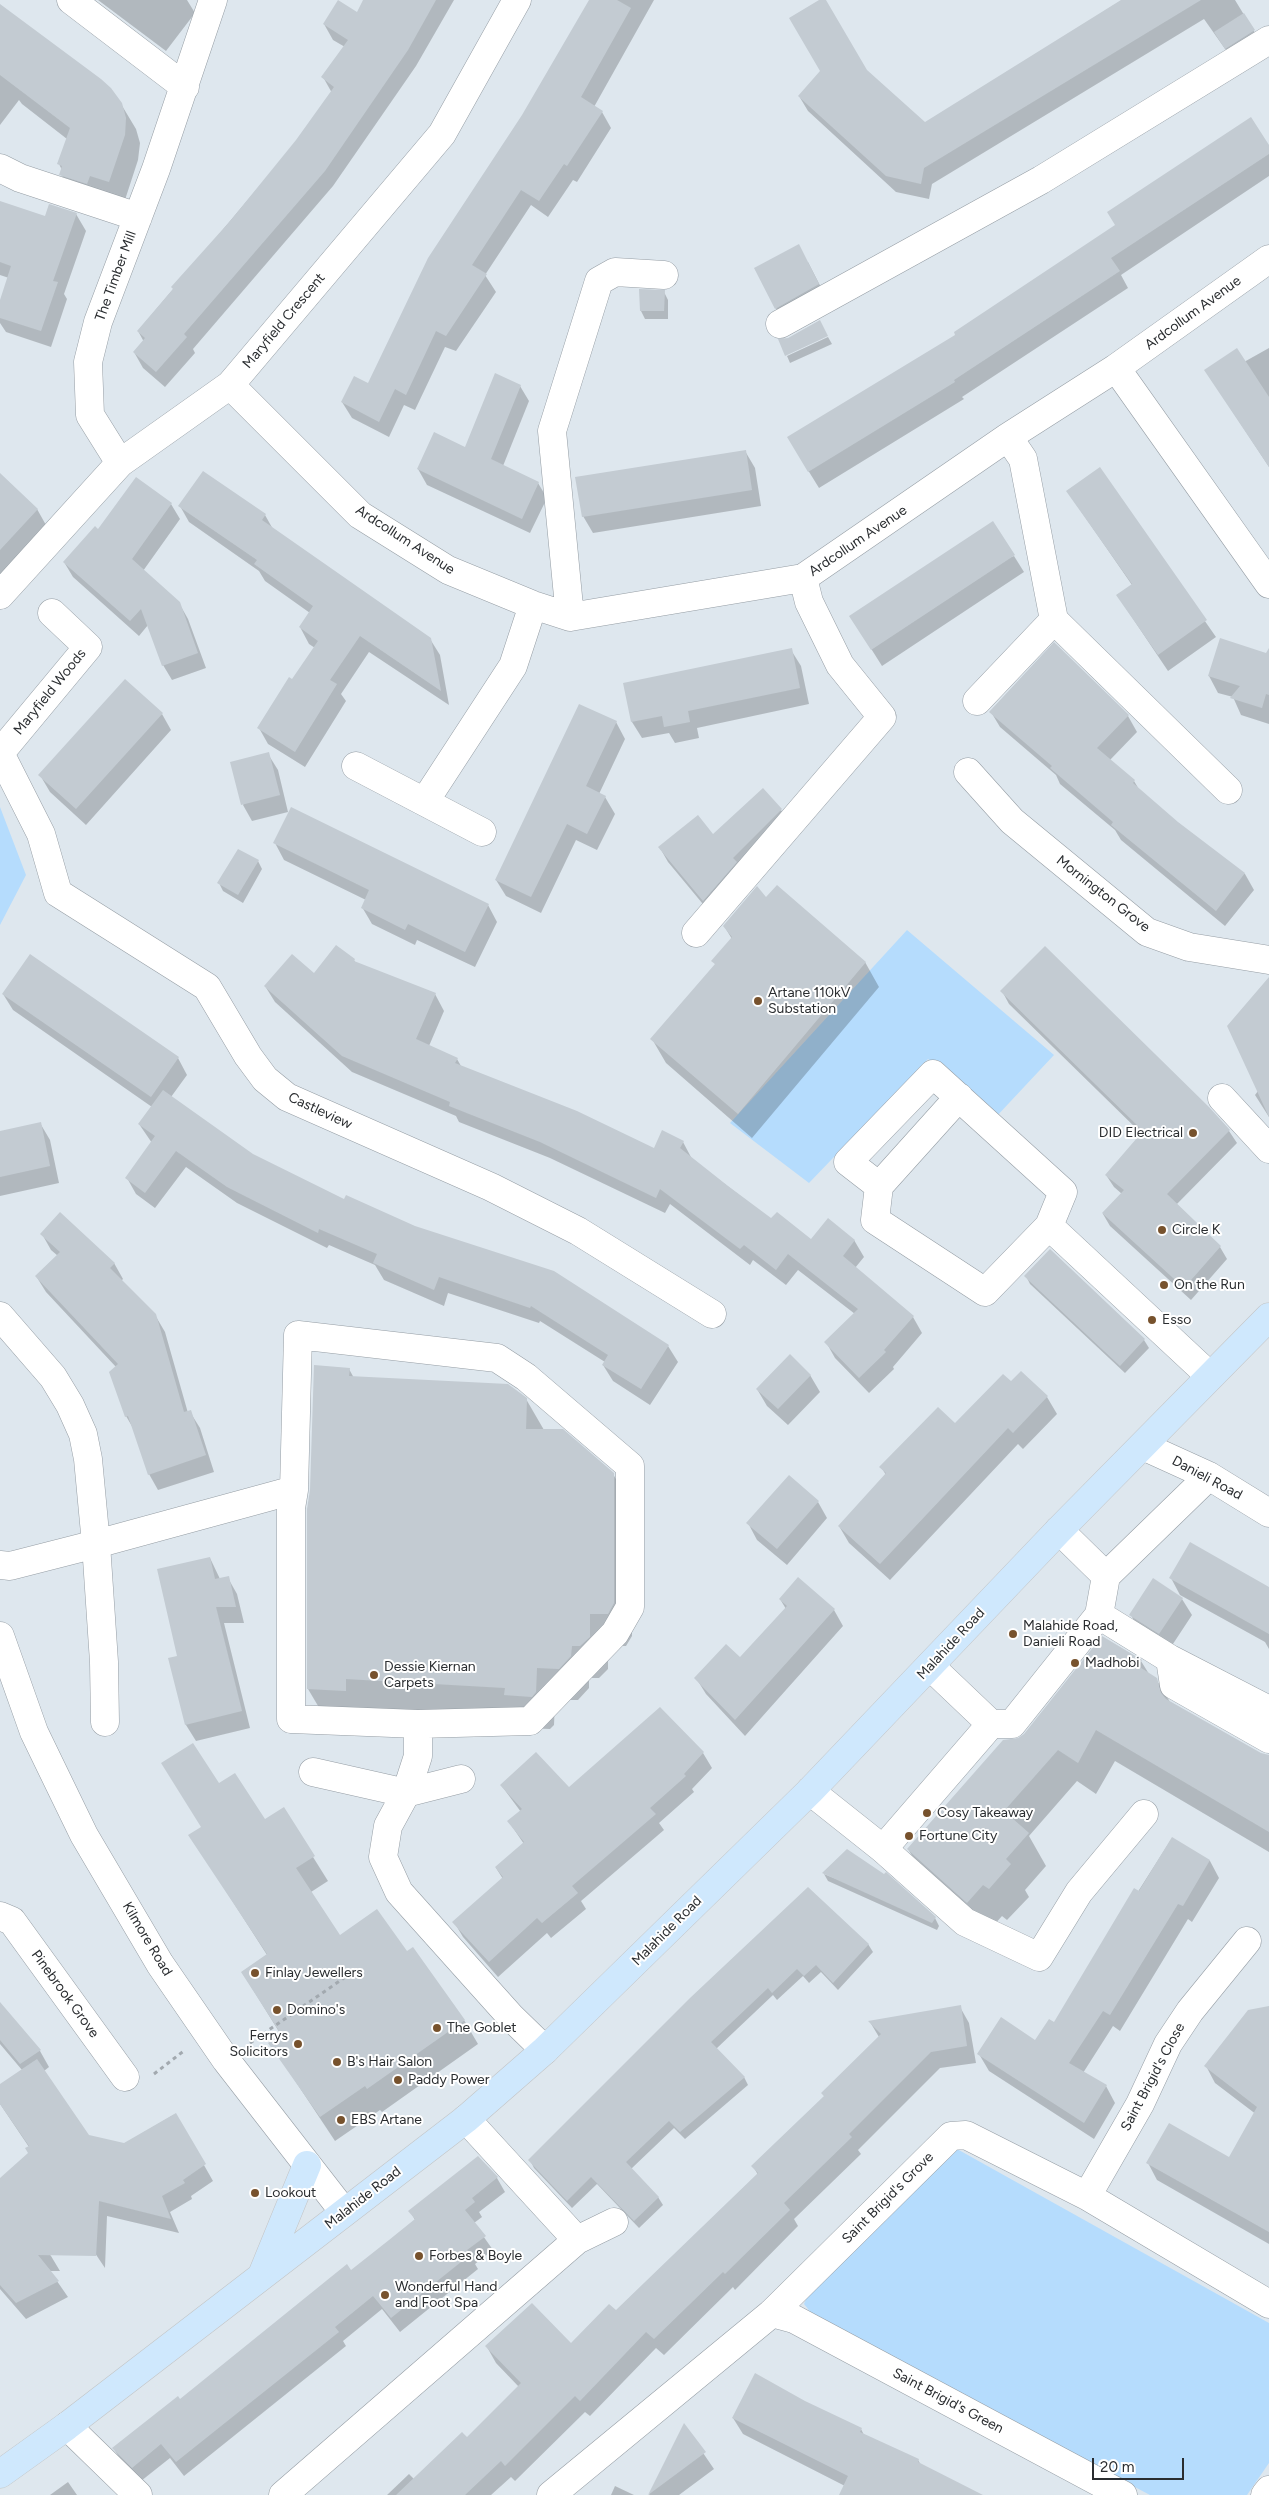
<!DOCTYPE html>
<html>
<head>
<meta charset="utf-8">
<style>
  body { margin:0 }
  #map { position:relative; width:1269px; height:2495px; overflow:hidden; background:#dee7ee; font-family:Figtree,sans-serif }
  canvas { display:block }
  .scale { position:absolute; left:1092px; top:2458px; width:92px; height:22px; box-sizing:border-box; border:2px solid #2a2d30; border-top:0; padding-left:6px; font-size:15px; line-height:18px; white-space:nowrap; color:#2a2d30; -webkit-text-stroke:4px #fff; paint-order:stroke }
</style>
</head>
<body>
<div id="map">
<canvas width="1269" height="2495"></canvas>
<div class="scale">20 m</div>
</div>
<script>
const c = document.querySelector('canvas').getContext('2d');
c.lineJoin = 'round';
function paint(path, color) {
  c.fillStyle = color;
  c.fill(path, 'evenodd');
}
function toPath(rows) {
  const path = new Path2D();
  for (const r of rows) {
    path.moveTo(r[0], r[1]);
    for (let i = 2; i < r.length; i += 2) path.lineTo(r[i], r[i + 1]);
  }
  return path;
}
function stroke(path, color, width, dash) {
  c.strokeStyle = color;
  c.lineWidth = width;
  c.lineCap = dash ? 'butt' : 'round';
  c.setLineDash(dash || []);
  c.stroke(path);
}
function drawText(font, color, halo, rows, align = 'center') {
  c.font = font + ' Figtree,sans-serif';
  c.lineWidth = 4;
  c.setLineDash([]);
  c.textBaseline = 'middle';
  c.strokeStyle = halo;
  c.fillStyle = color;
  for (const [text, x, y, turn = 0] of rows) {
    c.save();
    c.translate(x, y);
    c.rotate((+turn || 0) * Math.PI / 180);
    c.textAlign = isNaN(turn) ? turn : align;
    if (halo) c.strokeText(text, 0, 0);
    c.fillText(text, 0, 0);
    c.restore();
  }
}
const green = toPath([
  [0,807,26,875,0,925],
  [907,930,1054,1055,995,1118,928,1059,809,1183,730,1123],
  [957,2149,1269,2323,1269,2463,1247,2495,1150,2495,816,2319,804,2304,811,2288]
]);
const shadow = toPath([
  [98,0,187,0,195,13,166,51],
  [365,0,454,0,416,66,333,186,193,349,195,353,165,387,143,368,134,352,144,342,138,331,297,141,332,93,323,77,345,47,333,40,324,24,357,14],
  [590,0,654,0,594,107,602,112,611,128,577,182,573,180,548,217,531,205,485,275,496,292,456,351,445,347,415,410,404,405,389,437,352,418,342,402,369,384],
  [821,0,824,0,866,71,925,124,1122,0,1235,0,1263,46,1235,63,1204,19,932,184,929,199,896,192,808,111,799,96,822,71],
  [0,5,121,104,136,129,140,143,138,160,123,206,75,199,61,174,62,170,59,164,67,139,22,104,19,100,0,125],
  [1269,147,1269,176,1121,275,1128,288,962,397,964,399,819,488,798,454],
  [0,202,46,218,76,214,86,231,64,294,67,299,51,347,6,332,0,323,0,304,9,278,0,275],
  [808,262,828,301,785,325,776,308],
  [664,292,668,300,668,319,645,319,641,311],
  [828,337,832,344,790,363,787,356],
  [1269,348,1269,467,1206,371,1244,362],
  [520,386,529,401,503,466,538,483,547,498,530,533,427,485,418,469,466,449],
  [745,451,755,468,761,506,593,533,583,516],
  [1099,469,1216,637,1168,671,1117,595,1132,585,1067,491],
  [0,476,37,509,51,534,0,590],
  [171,504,180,519,143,571,179,603,188,619,206,668,172,680,163,665,148,625,139,636,73,577,64,562,98,531],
  [180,506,265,515,274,531,430,639,440,655,449,705,369,652,341,694,346,701,305,767,268,744,259,728,315,648,309,644,300,627,310,613,265,581,259,571,189,522],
  [1014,556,1024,572,882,666,851,617],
  [1054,644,1128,716,1137,732,1110,760,1134,781,1140,791,1177,822,1245,874,1254,890,1225,926,1121,840,1115,830,1060,784,1056,775,1000,727,991,712],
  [791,650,801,666,809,704,697,728,699,738,675,743,669,733,642,738,632,722,624,684],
  [1269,650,1269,724,1241,715,1233,697,1218,693,1209,676,1266,654],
  [162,714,171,730,86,825,50,792,40,775],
  [616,722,625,739,599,794,605,797,615,814,597,850,576,840,541,913,506,896,496,880],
  [268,754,278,770,288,812,252,821,243,805],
  [781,810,790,824,712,915,668,862,660,848,713,836],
  [275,843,488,905,497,922,475,967,417,940,415,945,372,924,362,907,366,900,284,860],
  [258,861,262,869,243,903,223,891,219,883],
  [766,899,865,962,879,987,752,1138,666,1063,652,1039,716,965,713,961,732,939,724,926],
  [354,960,356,964,435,994,444,1011,429,1046,457,1059,461,1066,654,1150,683,1142,692,1159,772,1220,812,1241,854,1240,864,1257,855,1268,913,1317,922,1333,893,1367,894,1369,869,1393,835,1358,826,1342,855,1314,798,1270,786,1285,753,1260,750,1265,670,1204,665,1213,550,1158,459,1122,456,1116,352,1072,275,1002,265,986,314,975],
  [1269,983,1269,1117,1255,1095,1258,1091],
  [1002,991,1209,1108,1229,1131,1237,1143,1176,1205,1220,1247,1227,1259,1191,1300,1110,1226,1103,1214,1122,1194,1114,1187,1106,1175,1142,1134,1009,1004],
  [3,994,178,1058,187,1075,171,1097,253,1155,345,1201,668,1346,678,1362,650,1405,613,1381,603,1365,605,1362,540,1321,539,1323,448,1293,444,1306,384,1280,375,1265,329,1245,327,1248,237,1203,186,1167,155,1208,136,1194,127,1178,152,1143,139,1124,152,1107,13,1010],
  [40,1123,50,1140,59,1183,0,1196,0,1132],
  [42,1234,114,1263,123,1279,121,1281,155,1315,165,1332,188,1413,190,1412,200,1428,214,1472,158,1490,149,1474,133,1428,126,1416,116,1367,46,1292,36,1276,58,1256,51,1250],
  [1050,1251,1144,1340,1149,1348,1125,1373,1030,1284,1026,1276],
  [349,1369,354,1378,526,1399,544,1430,613,1474,632,1507,632,1636,626,1646,608,1646,608,1669,599,1678,589,1678,589,1688,578,1700,555,1700,554,1725,550,1729,327,1721,308,1689],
  [1021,1373,1047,1397,1057,1414,1023,1449,1018,1444,890,1580,849,1543,839,1526,886,1475,881,1467,955,1425,1011,1383],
  [810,1375,820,1392,788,1425,767,1406,757,1389],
  [818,1502,827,1518,787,1565,757,1540,748,1523],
  [210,1558,220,1579,228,1578,237,1594,244,1623,224,1623,250,1728,196,1741,186,1725,170,1659,179,1657],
  [1171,1578,1269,1590,1269,1649,1265,1642,1180,1595],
  [780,1599,834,1610,843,1626,745,1736,706,1694,696,1678,740,1658,786,1609],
  [1182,1599,1192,1615,1169,1650,1140,1632,1131,1615],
  [1141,1661,1149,1674,1156,1679,1170,1702,1261,1754,1269,1756,1269,1852,1115,1761,1096,1794,1077,1781,1029,1836,1046,1866,1025,1890,1029,1897,1007,1920,1002,1916,986,1934,927,1881,908,1849,1019,1739],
  [660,1709,703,1753,712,1768,692,1789,694,1792,659,1823,664,1830,581,1901,586,1909,551,1938,547,1933,498,1977,463,1937,454,1922,503,1879,496,1868,524,1844,509,1822,521,1812,501,1785,569,1789],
  [218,1785,265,1821,283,1809,328,1881,311,1892,340,1937,464,2020,478,2044,382,2112,380,2110,335,2141,270,2043,281,2035,242,1972,267,1955,190,1835,202,1828],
  [1172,1838,1210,1861,1219,1878,1192,1922,1188,1919,1120,2031,1113,2026,1083,2073,1106,2086,1115,2103,1094,2139,989,2071,979,2054,1036,2042,1054,2024],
  [824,1874,935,1918,939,1926,937,1930,828,1881],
  [868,1944,873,1952,838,1990,821,1972,809,1983,803,1976,777,2000,773,1995,716,2049,744,2077,748,2085,685,2139,674,2128,631,2169,658,2197,663,2205,639,2228,597,2184,572,2208,534,2168,530,2160,690,1999],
  [0,2004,40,2051,49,2067,44,2071,88,2136,124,2144,175,2114,213,2181,191,2196,192,2199,170,2212,179,2233,107,2216,105,2268,35,2164,29,2147,0,2104,0,2085,22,2070,0,2044],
  [960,2007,969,2023,976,2063,940,2068,858,2150,861,2154,794,2219,798,2226,735,2290,733,2287,664,2355,656,2348,590,2416,585,2412,515,2481,511,2477,491,2495,387,2495,409,2474,414,2479,467,2439,519,2387,496,2363,487,2347,571,2345,616,2312,758,2175,753,2166,825,2097,822,2093,879,2037,870,2022],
  [1269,2007,1269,2107,1261,2118,1215,2083,1206,2066],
  [1269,2154,1269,2244,1157,2180,1148,2163,1229,2159],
  [478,2157,497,2178,505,2192,479,2212,482,2217,474,2223,493,2250,475,2264,478,2269,400,2332,382,2309,343,2341,346,2346,184,2476,170,2458,141,2481,122,2462,114,2449,351,2272,415,2220,410,2211],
  [0,2192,51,2256,60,2271,50,2271,68,2297,26,2319,0,2289],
  [804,2402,861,2429,864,2435,918,2460,921,2465,981,2495,841,2495,845,2486,743,2434,733,2418],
  [684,2425,714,2469,679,2495,649,2495],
  [68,2482,77,2495,50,2495],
  [615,2486,634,2495,611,2495]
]);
const building = toPath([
  [338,0,357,12,363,0,436,0,408,50,325,171,184,334,187,337,156,372,133,352,145,338,137,331,173,289,171,287,231,220,296,140,334,87,321,77,348,40,323,24],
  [589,0,617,0,631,8,581,97,603,111,567,166,564,164,539,201,521,190,472,265,487,274,446,336,436,331,406,395,395,389,379,422,341,402,354,376,368,383,428,258,522,115],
  [819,0,826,0,867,70,925,122,1121,0,1201,0,924,168,921,184,886,176,798,96,820,71,789,18],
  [0,4,101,79,111,88,122,103,126,118,125,135,109,182,90,176,87,184,59,175,62,166,57,164,70,128,0,75],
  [1244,13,1255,30,1225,49,1214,32],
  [1251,117,1269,145,1269,154,1111,258,1120,271,954,380,955,382,808,472,787,437,955,335,954,332,1115,225,1107,212],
  [0,201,45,216,49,204,77,213,53,281,58,282,41,331,0,318,0,300,11,266,0,262],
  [799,244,819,284,775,309,754,268],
  [639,289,665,290,664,311,640,311],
  [820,320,828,336,785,356,778,339,788,338],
  [1237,348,1269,397,1269,467,1204,370],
  [495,373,521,385,491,459,539,482,522,519,417,469,434,432,465,447],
  [746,450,752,490,582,517,575,477],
  [1100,467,1207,620,1158,655,1116,595,1132,584,1066,491],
  [203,471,266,514,262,520,431,638,441,691,360,636,330,680,337,684,295,752,257,728,289,677,292,679,318,641,299,627,313,606,254,564,257,560,178,506],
  [0,473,38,509,0,550],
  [136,477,172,503,132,559,180,602,198,653,162,666,141,609,130,621,63,562,95,526,98,529],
  [993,521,1015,555,871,650,849,616],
  [1220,638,1266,653,1269,648,1269,695,1266,694,1262,708,1230,698,1240,686,1208,676],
  [1054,642,1129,715,1097,748,1135,780,1133,783,1178,822,1245,873,1216,911,1111,825,1113,822,1050,768,1052,766,989,712],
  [792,648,800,688,688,711,690,722,664,727,662,716,631,722,623,683],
  [125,679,163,713,76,809,38,775],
  [579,704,617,721,586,786,606,796,587,834,567,824,531,897,495,880],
  [269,752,280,795,241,805,230,762],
  [763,788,782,809,733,858,737,862,703,901,658,847,698,815,713,834],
  [291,807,489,904,465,952,408,924,405,930,361,908,369,890,273,843],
  [238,849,259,860,238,895,217,883],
  [777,885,866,962,738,1114,650,1039,715,964,711,961,732,937,723,926,757,886,766,897],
  [336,945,355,959,354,961,436,993,416,1039,458,1058,455,1063,577,1111,654,1148,662,1130,684,1141,680,1148,728,1186,771,1218,777,1212,811,1239,828,1218,855,1240,843,1256,914,1316,884,1350,886,1352,859,1378,824,1342,858,1309,788,1254,776,1270,744,1245,740,1249,660,1189,656,1198,540,1142,449,1106,450,1102,342,1056,264,986,292,954,314,973],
  [1045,946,1209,1107,1230,1130,1167,1194,1221,1246,1184,1288,1102,1213,1124,1190,1105,1175,1143,1131,1000,991],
  [30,954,179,1057,151,1097,2,994],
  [1269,977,1269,1117,1227,1026],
  [163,1090,253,1154,344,1199,346,1195,415,1226,554,1271,669,1345,641,1389,602,1365,608,1355,531,1306,530,1308,439,1277,434,1290,373,1263,377,1254,319,1229,318,1233,227,1187,176,1151,145,1193,125,1178,155,1136,138,1124],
  [41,1122,50,1166,0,1177,0,1131],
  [60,1212,115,1263,110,1268,156,1314,184,1412,191,1410,206,1455,148,1475,128,1416,125,1417,109,1372,118,1364,35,1276,60,1252,40,1234],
  [1050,1249,1145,1339,1120,1366,1024,1276],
  [790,1354,811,1375,778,1409,756,1389],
  [314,1365,350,1368,349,1376,508,1384,527,1398,526,1429,563,1429,614,1473,614,1603,608,1614,590,1614,590,1637,580,1646,572,1646,571,1656,559,1669,537,1668,536,1692,532,1697,504,1695,505,1688,346,1679,346,1691,307,1689,307,1509,310,1490],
  [1021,1371,1048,1396,1013,1433,1008,1428,880,1564,838,1526,886,1473,879,1467,938,1407,955,1423,1003,1374,1011,1381],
  [789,1475,819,1501,777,1549,746,1523],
  [1190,1542,1269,1587,1269,1634,1169,1578],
  [210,1557,215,1579,229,1576,236,1607,216,1607,242,1711,185,1725,168,1658,177,1656,157,1569],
  [798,1577,835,1609,735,1720,694,1678,726,1644,740,1657,787,1606,779,1599],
  [1153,1578,1183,1598,1159,1634,1129,1615],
  [1102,1636,1142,1660,1138,1666,1157,1678,1161,1693,1166,1699,1261,1753,1269,1755,1269,1832,1096,1730,1078,1763,1058,1750,1004,1811,1029,1833,1006,1859,1011,1864,989,1889,983,1885,967,1903,907,1849,1003,1740,1018,1738,1024,1734],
  [660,1707,704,1752,684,1774,686,1776,650,1808,656,1814,572,1886,578,1893,542,1923,537,1918,489,1962,452,1922,503,1877,495,1867,524,1842,507,1821,522,1809,500,1785,536,1752,569,1787],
  [193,1743,219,1783,235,1773,265,1819,284,1807,315,1856,296,1868,340,1935,377,1909,407,1951,413,1947,465,2020,367,2089,365,2086,320,2117,268,2043,281,2034,241,1972,267,1954,188,1835,201,1827,161,1763],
  [1172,1837,1210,1860,1183,1906,1178,1904,1110,2015,1103,2011,1069,2063,1107,2085,1084,2123,977,2054,1001,2017,1035,2040,1049,2019,1054,2022,1134,1888,1139,1891],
  [847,1849,884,1874,886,1872,936,1917,932,1923,822,1873],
  [808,1887,869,1944,833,1983,816,1965,804,1976,797,1969,772,1993,768,1988,711,2042,745,2077,680,2132,669,2121,626,2162,659,2197,634,2221,591,2177,567,2201,528,2160,690,1998],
  [0,2002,41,2050,20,2064,0,2040],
  [961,2005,967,2046,931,2052,849,2134,852,2137,784,2203,790,2210,725,2274,723,2272,654,2339,646,2332,580,2401,575,2396,505,2466,501,2461,465,2495,396,2495,462,2432,467,2437,521,2383,485,2346,532,2303,571,2343,609,2304,616,2310,758,2173,751,2166,824,2096,821,2093,881,2034,868,2021],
  [1269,2006,1269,2232,1146,2163,1169,2123,1229,2157,1257,2107,1204,2066,1248,2010],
  [37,2059,89,2135,124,2143,176,2113,206,2164,183,2180,185,2183,162,2196,171,2219,99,2201,96,2256,38,2255,59,2281,16,2303,0,2285,0,2178,28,2153,25,2148,29,2146,0,2104,0,2084],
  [478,2156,498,2177,472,2198,475,2202,465,2210,486,2236,467,2250,471,2254,391,2318,373,2296,335,2327,339,2332,176,2462,161,2444,132,2468,112,2448,178,2396,180,2399,347,2264,351,2270,389,2240,415,2219,408,2211],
  [755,2373,805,2401,862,2428,860,2432,919,2459,918,2462,983,2495,839,2495,848,2476,732,2418],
  [684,2423,706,2452,648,2495]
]);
const path = toPath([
  [250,2043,344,1978],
  [154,2074,185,2050]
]);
const minor = toPath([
  [71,0,185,87],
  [0,168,20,178,138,217],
  [780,324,1041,180,1269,40],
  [1116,368,1269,259],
  [230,385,360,515,448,570,533,605,570,617,803,578,1008,437,1116,368,1269,584],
  [1008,437,1023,459,1054,620,1228,790],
  [120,463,90,415,88,362,98,322,156,169,213,0],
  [0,595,120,463,230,385,442,134,517,0],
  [570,617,552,431,599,281,615,272,664,275],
  [977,701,1054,620],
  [0,753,41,834,58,893,207,987,248,1056,265,1079,287,1097,491,1187,578,1231,712,1314],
  [0,753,88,647,52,613],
  [356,766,482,832],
  [968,772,1012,821,1147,932,1189,947,1269,960],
  [425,801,513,666,533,605],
  [696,933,882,717,840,665,809,602,803,578],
  [1222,1098,1269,1149],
  [879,1186,959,1097],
  [1049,1226,1063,1192,933,1074,848,1162,879,1186,875,1220,985,1292,1049,1226,1210,1376],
  [0,1316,53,1377,70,1405,83,1434,88,1459,96,1544,294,1490],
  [298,1335,497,1358,526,1377,630,1466,630,1607,615,1633,530,1721,418,1724,291,1719,291,1508,294,1490,298,1335],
  [1143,1446,1209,1476,1269,1513],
  [0,1565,10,1566,96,1544,104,1662,105,1722],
  [1106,1576,1209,1476],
  [1099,1615,1170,1659,1174,1685,1269,1739],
  [0,1636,34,1732,49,1763,84,1835,160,1964,226,2060,344,2212],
  [1170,1659,1269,1710],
  [418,1724,418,1756,406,1793,388,1826,383,1857,399,1892,511,2017,545,2050],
  [991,1724,1012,1724,1099,1615,1106,1576,1059,1530],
  [313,1772,406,1793,461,1779],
  [810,1791,883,1849,991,1724,930,1666],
  [883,1849,965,1922,1039,1957,1079,1892,1144,1814],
  [0,1916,12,1921,125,2077],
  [466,2119,577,2240],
  [1087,2196,1140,2104,1168,2044,1190,2011,1247,1941],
  [772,2313,794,2319,1123,2495],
  [67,2426,138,2495],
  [283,2495,577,2240,614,2222],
  [551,2495,772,2313,951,2136,966,2135,1087,2196,1269,2304],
  [1265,2495,1269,2490]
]);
const major = toPath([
  [262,2275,307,2165],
  [0,2474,67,2426,466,2119,545,2050,810,1791,1059,1530,1269,1317]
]);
const markers = [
  [758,1001,5,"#77522d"],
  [1193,1133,5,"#77522d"],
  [1162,1230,5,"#77522d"],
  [1164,1285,5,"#77522d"],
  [1152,1320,5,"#77522d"],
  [1013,1634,5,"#77522d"],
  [1075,1663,5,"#77522d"],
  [374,1675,5,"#77522d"],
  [927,1813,5,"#77522d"],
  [909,1836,5,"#77522d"],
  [255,1973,5,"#77522d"],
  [277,2010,5,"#77522d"],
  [437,2028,5,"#77522d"],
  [298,2044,5,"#77522d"],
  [337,2062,5,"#77522d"],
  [398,2080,5,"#77522d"],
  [341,2120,5,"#77522d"],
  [255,2193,5,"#77522d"],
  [419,2256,5,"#77522d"],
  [385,2295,5,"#77522d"]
];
const streetNames = [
  ["The Timber Mill",116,276,-70],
  ["Ardcollum Avenue",1193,313,-36],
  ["Maryfield Crescent",284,321,-50],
  ["Ardcollum Avenue",405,540,33],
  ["Ardcollum Avenue",858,541,-34],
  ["Maryfield Woods",50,692,-51],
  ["Mornington Grove",1103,894,38],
  ["Castleview",320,1111,25],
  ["Danieli Road",1207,1478,28],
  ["Malahide Road",951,1644,-47],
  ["Malahide Road",667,1931,-45],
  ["Kilmore Road",147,1939,59],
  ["Pinebrook Grove",65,1994,54],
  ["Saint Brigid's Close",1153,2077,-62],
  ["Malahide Road",363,2198,-38],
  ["Saint Brigid's Grove",888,2198,-45],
  ["Saint Brigid's Green",948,2401,28]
];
const poiNames = [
  ["Artane 110kV",768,993],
  ["Substation",768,1009],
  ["DID Electrical",1183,1133,"right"],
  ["Circle K",1172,1230],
  ["On the Run",1174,1285],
  ["Esso",1162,1320],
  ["Malahide Road,",1023,1626],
  ["Danieli Road",1023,1642],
  ["Madhobi",1085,1663],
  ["Dessie Kiernan",384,1667],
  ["Carpets",384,1683],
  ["Cosy Takeaway",937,1813],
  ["Fortune City",919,1836],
  ["Finlay Jewellers",265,1973],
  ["Domino's",287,2010],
  ["The Goblet",447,2028],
  ["Ferrys",288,2036,"right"],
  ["Solicitors",288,2052,"right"],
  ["B's Hair Salon",347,2062],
  ["Paddy Power",408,2080],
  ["EBS Artane",351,2120],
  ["Lookout",265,2193],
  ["Forbes & Boyle",429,2256],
  ["Wonderful Hand",395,2287],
  ["and Foot Spa",395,2303]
];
paint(green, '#b5dcfd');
paint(shadow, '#0003');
paint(building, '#c3cbd2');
stroke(minor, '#959da4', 29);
stroke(major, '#c3c4c5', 29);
stroke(path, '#a2a9af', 3, [4, 4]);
stroke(minor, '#fff', 28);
stroke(major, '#cfe8fd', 28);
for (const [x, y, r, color] of markers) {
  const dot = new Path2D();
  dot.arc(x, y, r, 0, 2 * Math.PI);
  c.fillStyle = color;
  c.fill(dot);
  stroke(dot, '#fff', 2);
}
drawText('14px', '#2a2d30', '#fff', streetNames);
drawText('14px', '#2a2d30', '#fff', poiNames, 'left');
</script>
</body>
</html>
